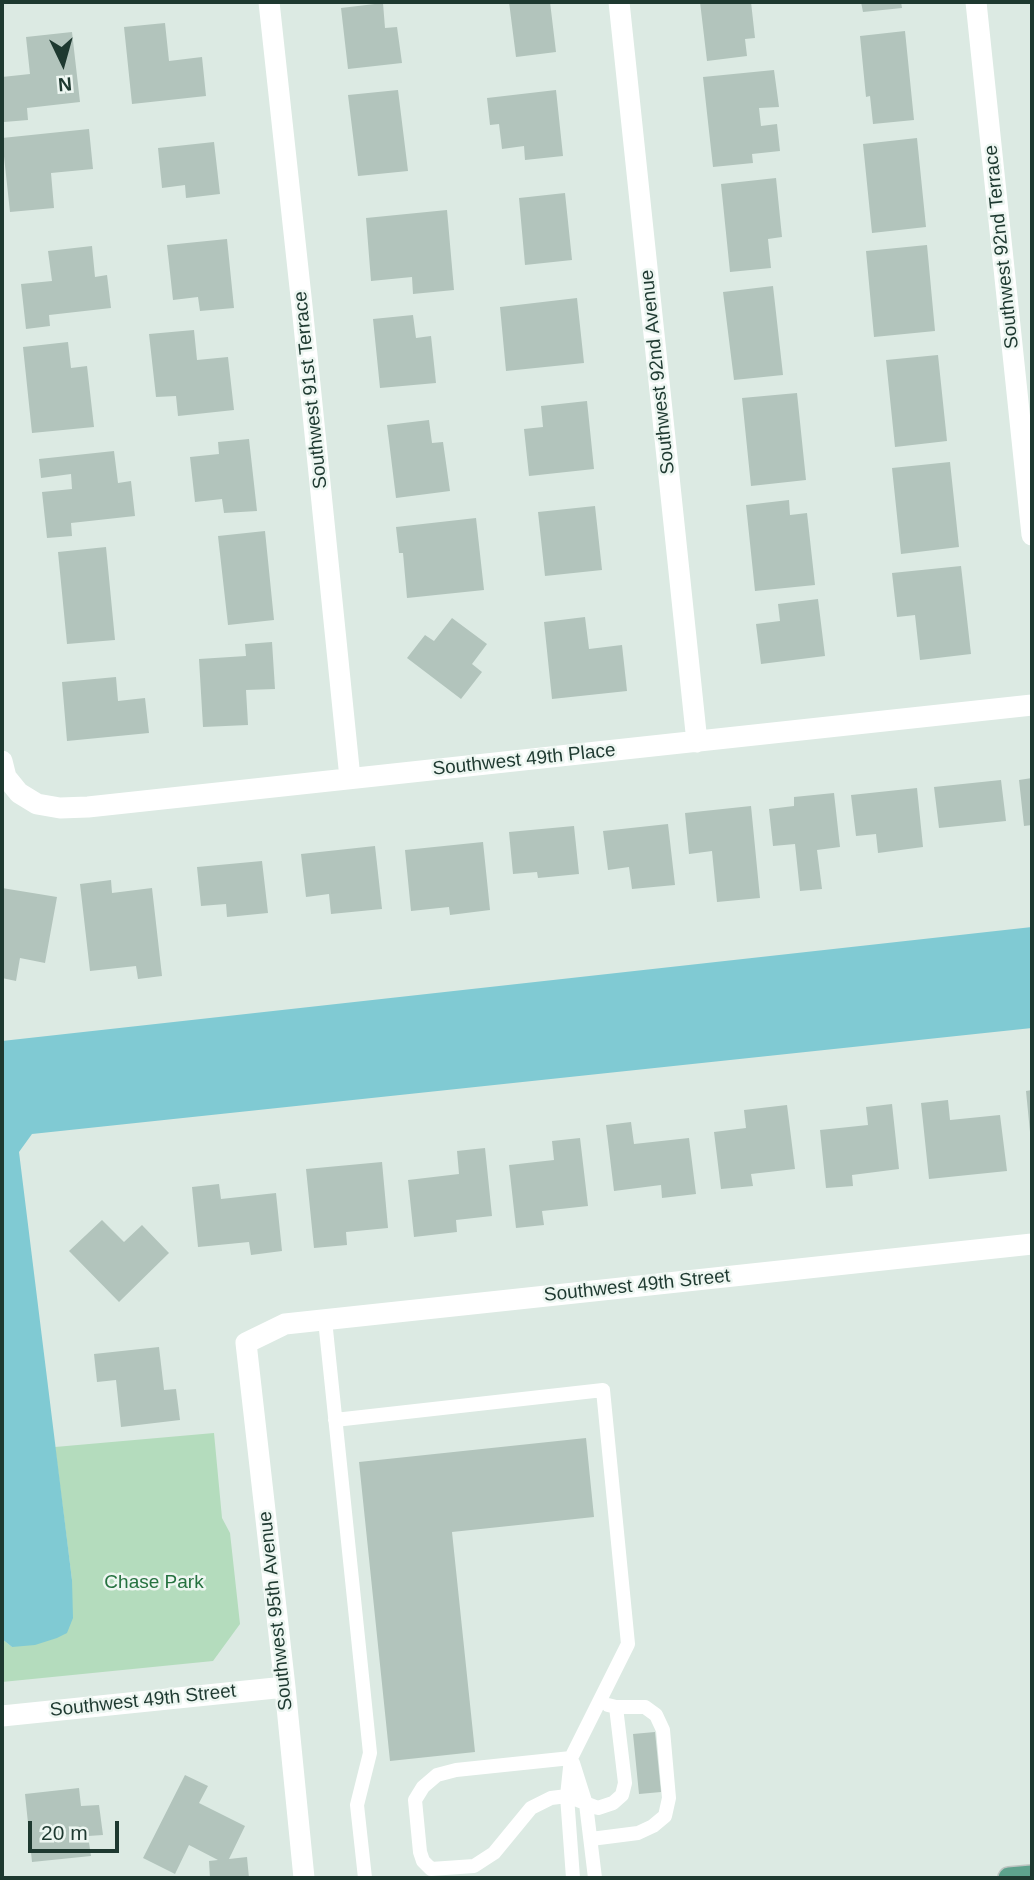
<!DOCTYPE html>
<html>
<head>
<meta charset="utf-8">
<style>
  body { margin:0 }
  #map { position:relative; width:1034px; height:1880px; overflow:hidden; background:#dceae3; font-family:Helvetica,sans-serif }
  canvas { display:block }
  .frame { position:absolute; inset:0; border:4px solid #1e3930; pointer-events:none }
  .north { position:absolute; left:28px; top:28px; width:70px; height:70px; -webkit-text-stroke:5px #edf6f1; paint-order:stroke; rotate:175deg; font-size:19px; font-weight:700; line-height:28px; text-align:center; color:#1e3930 }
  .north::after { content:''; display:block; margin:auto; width:24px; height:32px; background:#1e3930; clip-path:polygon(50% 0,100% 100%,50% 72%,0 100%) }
  .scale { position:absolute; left:28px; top:1821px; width:91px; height:32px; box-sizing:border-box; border:4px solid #1e3930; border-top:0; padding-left:9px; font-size:21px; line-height:24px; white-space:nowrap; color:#1e3930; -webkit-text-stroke:5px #edf6f1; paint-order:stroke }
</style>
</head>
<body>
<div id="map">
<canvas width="1034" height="1880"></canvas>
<div class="frame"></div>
<div class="north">N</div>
<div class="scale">20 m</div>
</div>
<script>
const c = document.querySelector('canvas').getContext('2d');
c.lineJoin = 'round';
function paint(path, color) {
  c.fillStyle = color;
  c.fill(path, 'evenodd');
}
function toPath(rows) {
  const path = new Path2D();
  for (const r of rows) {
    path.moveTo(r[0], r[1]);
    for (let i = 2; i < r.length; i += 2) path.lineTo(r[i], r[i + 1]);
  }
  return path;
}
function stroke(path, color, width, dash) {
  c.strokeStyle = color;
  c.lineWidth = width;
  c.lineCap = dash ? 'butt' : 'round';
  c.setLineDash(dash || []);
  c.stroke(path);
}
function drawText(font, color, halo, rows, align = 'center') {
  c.font = font + ' Helvetica,sans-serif';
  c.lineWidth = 5;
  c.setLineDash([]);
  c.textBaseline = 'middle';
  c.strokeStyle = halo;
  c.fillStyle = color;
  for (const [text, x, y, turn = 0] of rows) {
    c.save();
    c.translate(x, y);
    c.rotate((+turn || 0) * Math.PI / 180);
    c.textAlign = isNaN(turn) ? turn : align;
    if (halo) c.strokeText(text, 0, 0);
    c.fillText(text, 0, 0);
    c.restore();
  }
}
const green = toPath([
  [214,1433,222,1518,230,1533,240,1624,213,1661,2,1682,2,1639,12,1647,72,1580,55,1447]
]);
const water = toPath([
  [1032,927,1032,1028,32,1134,19,1152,72,1580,73,1618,67,1633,57,1638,35,1645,12,1647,2,1639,2,1041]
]);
const building = toPath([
  [509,2,550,2,556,52,516,57],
  [700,2,751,2,755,38,745,39,747,56,707,61],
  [861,2,901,2,902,8,863,12],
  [383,3,385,28,397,27,402,63,348,69,341,8],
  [165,23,169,61,202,57,206,96,132,104,124,27],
  [905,31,914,120,873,124,870,96,866,97,860,36],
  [72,32,80,102,27,108,28,120,4,122,2,77,30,74,26,37],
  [774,70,779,107,759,108,761,126,777,124,780,151,752,154,753,163,713,167,703,77],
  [398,90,408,171,358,176,348,95],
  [556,90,563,156,525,160,524,146,502,149,499,124,490,125,487,98],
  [89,129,93,169,51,173,54,208,10,212,2,138],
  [917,138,926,227,872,233,863,144],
  [214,142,220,194,186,198,185,185,162,188,158,148],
  [776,178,782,237,768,239,771,268,730,272,721,184],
  [565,193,572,260,525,265,519,198],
  [447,210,454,290,413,294,412,277,371,281,366,218],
  [227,239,234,308,200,311,198,297,173,300,167,245],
  [927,245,935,331,874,337,866,251],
  [92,246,95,277,107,275,111,308,49,315,50,326,26,329,21,284,52,281,48,251],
  [773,286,783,375,734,380,723,292],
  [577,298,584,363,506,371,500,307],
  [413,315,416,338,431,336,436,383,380,388,373,319],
  [194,330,197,360,228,357,234,410,178,416,176,396,156,397,149,334],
  [68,342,71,368,87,366,94,427,32,433,23,347],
  [938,355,947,441,895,447,886,360],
  [797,393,806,480,751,486,742,398],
  [587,401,594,469,529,476,524,429,543,427,541,406],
  [429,420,432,443,443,442,450,491,396,498,387,425],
  [249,439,257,511,224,513,222,499,195,502,190,457,219,454,218,442],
  [114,451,118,483,131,481,135,516,71,523,72,536,47,538,42,492,72,489,71,474,41,478,39,459],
  [950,462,959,547,901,554,892,468],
  [789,500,790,515,807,513,815,585,755,591,746,505],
  [595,506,602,570,545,576,538,512],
  [476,518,484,590,407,598,403,553,399,553,396,527],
  [265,531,274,620,228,625,218,536],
  [106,547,115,640,67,644,58,552],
  [961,566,971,654,920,660,915,615,897,617,892,573],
  [818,599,825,656,761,664,756,624,780,621,778,604],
  [585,617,589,649,622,645,627,691,552,699,544,622],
  [452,618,487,644,472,664,482,672,461,699,407,658,425,635,434,641],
  [272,642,275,689,246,690,248,725,203,727,199,659,246,656,245,644],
  [116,677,118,701,145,698,149,733,67,741,62,682],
  [1032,778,1032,825,1024,826,1019,780],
  [1001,780,1006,821,939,828,934,787],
  [917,788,923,847,878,853,876,834,856,836,851,795],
  [834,793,840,847,817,850,822,889,800,891,795,844,773,846,769,809,794,806,794,797],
  [751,806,760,898,717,902,712,851,689,854,685,813],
  [668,824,675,885,632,889,629,867,608,870,603,831],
  [574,826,579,874,538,878,537,872,513,874,509,832],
  [483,842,490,910,450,915,449,907,411,911,405,850],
  [375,846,382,909,331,914,329,894,306,897,301,854],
  [262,861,268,913,227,917,226,904,201,906,197,867],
  [111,880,112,893,152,888,162,976,138,979,136,966,90,971,80,884],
  [2,888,57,897,45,963,20,958,16,981,2,978],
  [1032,1090,1032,1132,1030,1132,1026,1091],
  [948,1100,950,1120,1000,1115,1007,1171,929,1179,921,1103],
  [892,1104,899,1169,852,1175,853,1186,826,1188,820,1130,868,1125,866,1107],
  [787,1105,795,1169,751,1174,753,1186,721,1189,714,1132,746,1128,744,1110],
  [631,1122,634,1144,689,1138,696,1194,662,1198,661,1185,614,1191,606,1125],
  [580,1138,588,1206,542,1211,544,1225,516,1228,509,1165,554,1160,552,1141],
  [485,1148,492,1216,456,1220,457,1232,414,1237,408,1180,459,1174,457,1151],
  [382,1162,388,1228,346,1232,347,1245,314,1248,306,1169],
  [219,1184,221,1199,276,1193,282,1251,251,1255,249,1242,198,1247,192,1187],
  [102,1220,124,1242,142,1225,169,1253,119,1302,69,1251],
  [159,1347,164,1390,176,1389,180,1420,121,1427,116,1380,97,1382,94,1354],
  [586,1438,594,1517,452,1532,475,1752,390,1761,359,1462],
  [655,1732,661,1792,639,1794,633,1734],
  [185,1775,208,1786,199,1803,245,1826,229,1859,247,1857,249,1878,210,1878,209,1861,218,1860,189,1845,175,1874,143,1858],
  [79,1788,81,1806,99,1805,103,1835,88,1836,91,1856,32,1862,25,1794]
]);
const lane = toPath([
  [325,1320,370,1753,357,1805,365,1878],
  [335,1420,603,1390,628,1644,571,1758,567,1796,573,1878],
  [571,1758,456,1770,437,1775,423,1787,415,1800,420,1852,423,1861,431,1869,474,1866,494,1853,531,1808,551,1798,567,1796,598,1808,613,1803,622,1795,625,1783,616,1707],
  [573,1763,586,1804,595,1878],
  [591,1839,638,1833,653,1826,665,1816,669,1798,663,1730,656,1715,645,1707,616,1707,608,1705]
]);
const street = toPath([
  [269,2,302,306,350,778],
  [619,2,697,742],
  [976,2,1032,535],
  [2,761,6,777,19,793,37,804,60,808,88,807,1032,705],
  [2,1716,285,1687],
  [304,1878,285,1687,246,1343,285,1324,1032,1244]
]);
const primary = toPath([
  [1009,1878,1032,1876]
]);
const streetNames = [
  ["Southwest 92nd Terrace",1002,247,-96],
  ["Southwest 92nd Avenue",658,372,-96],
  ["Southwest 91st Terrace",311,390,-96],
  ["Southwest 49th Place",524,760,-6],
  ["Southwest 49th Street",637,1286,-6],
  ["Southwest 95th Avenue",276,1611,-96],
  ["Southwest 49th Street",143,1701,-6]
];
const parkNames = [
  ["Chase Park",154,1583]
];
paint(green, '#b4dcbd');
paint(water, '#80cad3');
paint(building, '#b2c4bc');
stroke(primary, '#bcc4c1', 24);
stroke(lane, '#fff', 14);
stroke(street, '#fff', 21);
stroke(primary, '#5ea28d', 21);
drawText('19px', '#1e3930', '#edf6f1', streetNames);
drawText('19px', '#267240', '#edf6f1', parkNames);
</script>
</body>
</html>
